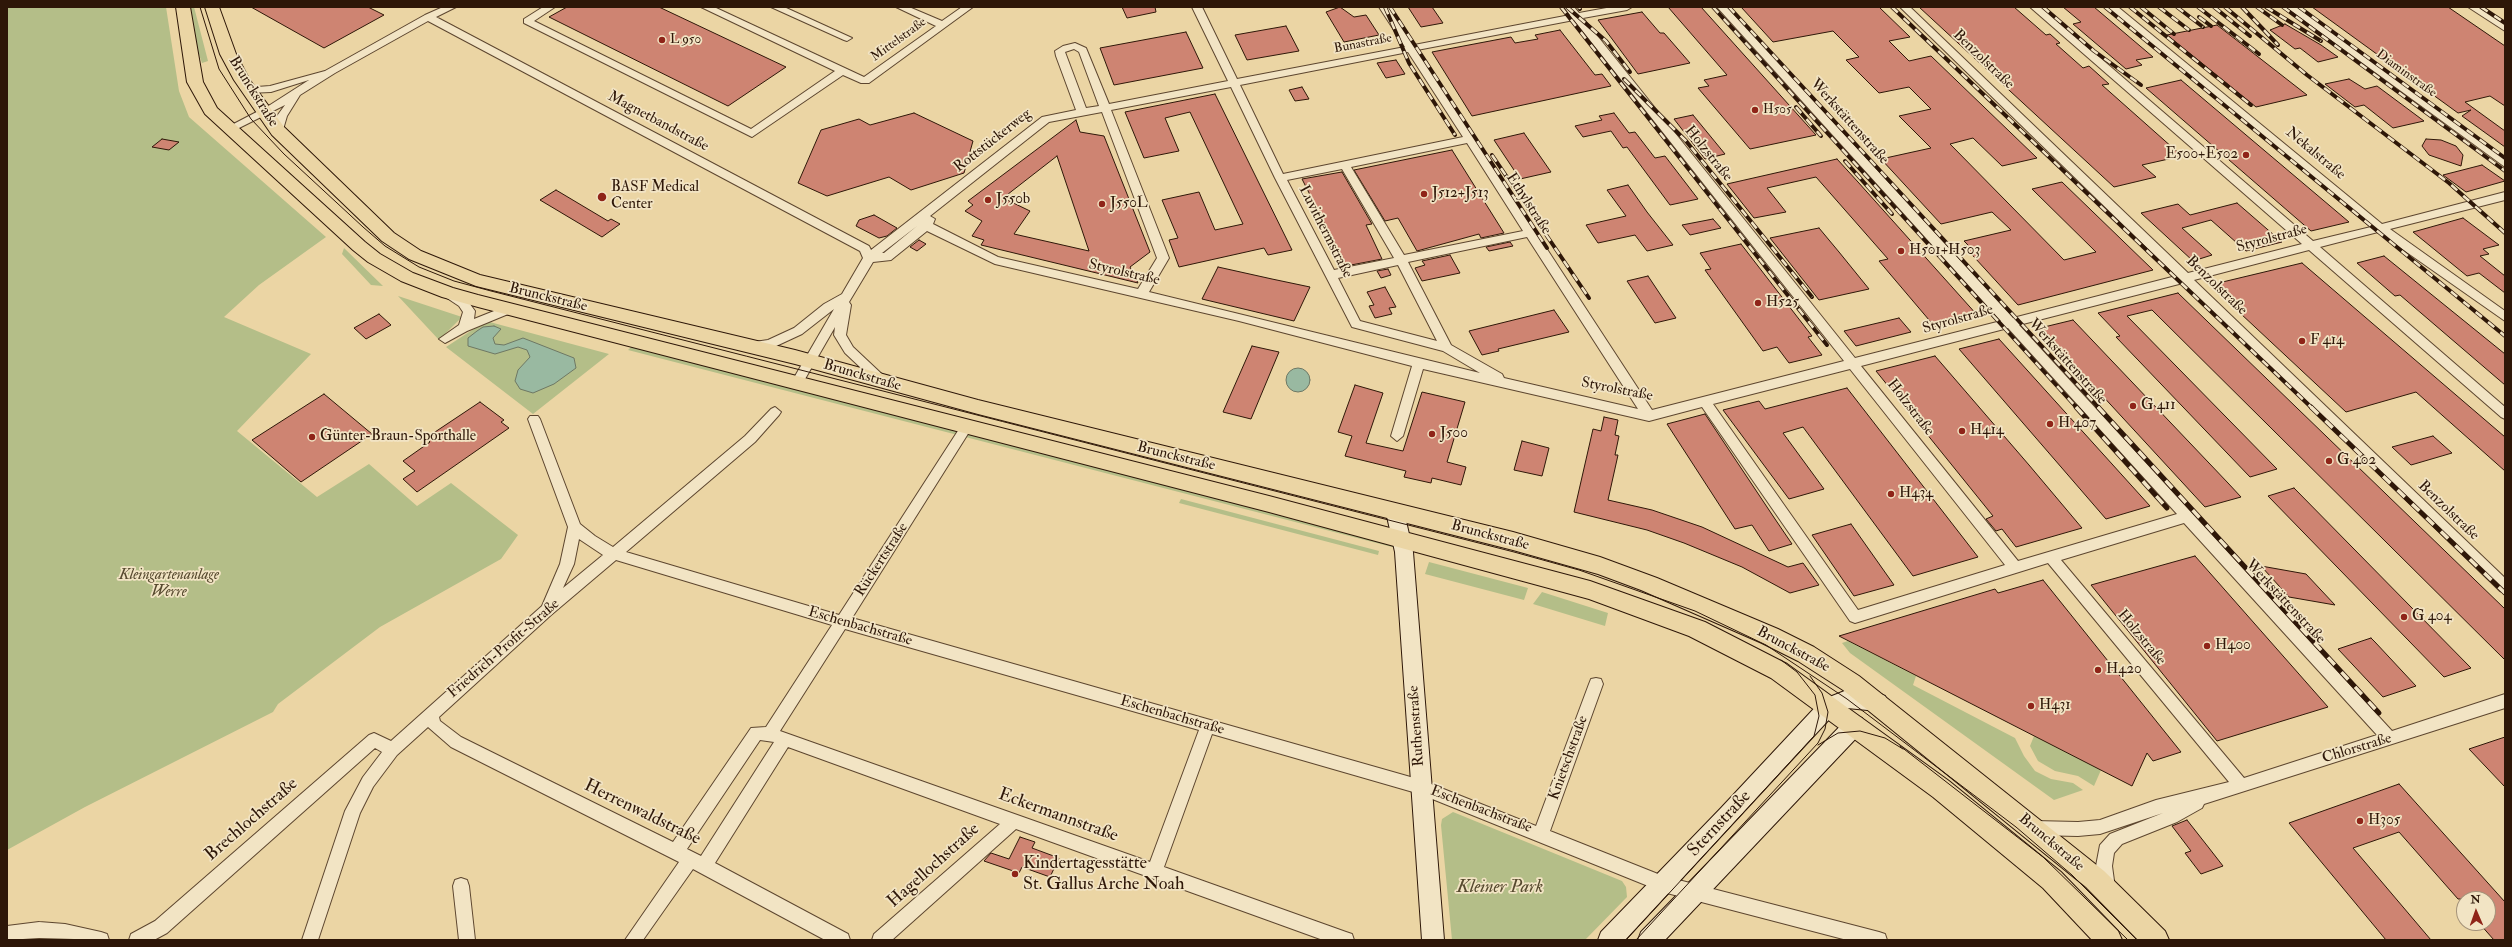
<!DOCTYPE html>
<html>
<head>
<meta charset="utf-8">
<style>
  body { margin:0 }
  #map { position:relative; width:2512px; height:947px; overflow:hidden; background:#ebd5a4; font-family:"IM FELL Double Pica",serif }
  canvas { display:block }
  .frame { position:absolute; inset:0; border:8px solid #2e1708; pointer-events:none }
  .north { position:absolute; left:2456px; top:891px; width:40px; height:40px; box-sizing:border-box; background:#f2e4c4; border:1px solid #a49279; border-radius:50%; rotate:358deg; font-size:11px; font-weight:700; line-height:16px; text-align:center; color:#2e1708 }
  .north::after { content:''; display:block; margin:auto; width:14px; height:18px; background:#8f2418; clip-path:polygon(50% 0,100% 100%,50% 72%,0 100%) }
</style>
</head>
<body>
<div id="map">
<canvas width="2512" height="947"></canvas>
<div class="frame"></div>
<div class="north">N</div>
</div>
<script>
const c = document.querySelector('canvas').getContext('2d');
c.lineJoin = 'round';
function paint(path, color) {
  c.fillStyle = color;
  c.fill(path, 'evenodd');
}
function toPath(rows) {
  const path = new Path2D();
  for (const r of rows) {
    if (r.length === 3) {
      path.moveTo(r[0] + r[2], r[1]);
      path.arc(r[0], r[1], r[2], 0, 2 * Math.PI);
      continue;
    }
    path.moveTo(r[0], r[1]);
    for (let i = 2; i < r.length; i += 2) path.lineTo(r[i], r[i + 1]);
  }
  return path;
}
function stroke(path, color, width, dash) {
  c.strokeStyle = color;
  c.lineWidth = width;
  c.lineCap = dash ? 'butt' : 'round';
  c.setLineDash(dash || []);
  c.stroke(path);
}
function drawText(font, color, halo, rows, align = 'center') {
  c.font = font + ' "IM FELL Double Pica",serif';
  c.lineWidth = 3.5;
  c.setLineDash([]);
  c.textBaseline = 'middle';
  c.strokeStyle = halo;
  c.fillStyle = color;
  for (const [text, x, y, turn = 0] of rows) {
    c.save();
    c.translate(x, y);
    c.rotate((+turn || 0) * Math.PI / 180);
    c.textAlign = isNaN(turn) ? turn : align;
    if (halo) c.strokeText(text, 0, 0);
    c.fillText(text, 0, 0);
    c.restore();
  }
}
const green = toPath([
  [7,7,166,7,179,91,189,117,326,237,259,285,224,317,311,354,237,431,317,497,369,464,417,506,451,483,518,535,501,559,380,627,278,704,273,712,85,807,7,850],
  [190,7,194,7,208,61,202,63,197,49],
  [344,248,383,286,371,285,342,254],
  [398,296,462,317,439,340],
  [486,321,609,354,533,414,446,347],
  [633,345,1393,542,1396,548,628,350],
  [1181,499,1379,551,1378,555,1179,503],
  [1429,562,1528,588,1524,600,1425,574],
  [1542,592,1608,613,1605,626,1533,604],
  [1848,641,1916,676,1913,685,2015,738,2024,756,2035,771,2051,779,2073,783,2083,790,2054,800,1850,653,1842,643],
  [2034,736,2101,770,2094,786,2078,776,2055,771,2038,761,2030,746],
  [1453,812,1622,881,1626,887,1627,897,1585,940,1452,940,1441,825,1442,819]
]);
const water = toPath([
  [494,326,501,329,493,338,495,344,504,345,523,338,574,358,576,368,554,384,533,393,520,389,515,381,518,370,530,357,527,350,518,347,495,354,468,346,468,338,477,331,483,327,494,326],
  [1298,380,12]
]);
const building = toPath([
  [251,7,368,7,384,15,324,48,251,7],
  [567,7,659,7,786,67,728,106,549,17,567,7],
  [1122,7,1155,7,1156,12,1127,18,1122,7],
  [1340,7,1354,17,1366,15,1379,35,1344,42,1326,12,1340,7],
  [1408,7,1432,7,1443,23,1421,27,1408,7],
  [1668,7,1701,7,1816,135,1750,149,1698,88,1709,86,1704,80,1727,75,1668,7],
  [1741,7,1879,7,1910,37,1889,41,1909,61,1931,56,2037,158,2002,166,1973,138,1950,144,2064,260,2096,252,2032,189,2062,182,2153,270,2018,305,1964,246,1968,245,1964,241,2011,230,1992,212,1941,224,1881,159,1931,148,1899,116,1931,109,1909,87,1879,93,1846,60,1859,57,1833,31,1773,42,1741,7],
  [1919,7,2014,7,2046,35,2050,34,2060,43,2056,44,2083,68,2089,66,2109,84,2102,85,2182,156,2142,165,2156,177,2114,187,1919,7],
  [2063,7,2094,7,2153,57,2136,60,2142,65,2126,69,2073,24,2081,22,2063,7],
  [2312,7,2448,7,2505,46,2505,106,2490,96,2465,102,2505,131,2505,147,2462,116,2471,110,2458,113,2312,7],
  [1642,12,1660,33,1664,33,1690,63,1638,74,1598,20,1642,12],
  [2285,24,2321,45,2338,57,2318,62,2300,48,2295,49,2270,30,2285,24],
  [2217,25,2248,49,2307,95,2256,107,2167,35,2217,25],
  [1286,26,1299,51,1247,60,1235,35,1286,26],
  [1560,30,1595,75,1602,74,1611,86,1472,116,1432,52,1511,37,1515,43,1538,39,1535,35,1560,30],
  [1186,32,1203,68,1114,85,1100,48,1186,32],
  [1396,60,1405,74,1386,78,1377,63,1396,60],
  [2349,79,2365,89,2377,86,2424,121,2393,128,2364,105,2355,107,2325,84,2349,79],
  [2181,80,2349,222,2311,231,2146,88,2181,80],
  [1302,87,1309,99,1295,101,1289,90,1302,87],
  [1215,94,1292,250,1268,255,1264,248,1179,267,1169,240,1178,238,1162,200,1199,192,1215,230,1243,224,1190,112,1165,118,1179,151,1144,158,1125,112,1215,94],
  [914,113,973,141,964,173,911,190,889,177,827,196,798,183,821,130,859,119,870,125,914,113],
  [1614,113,1629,133,1635,132,1655,158,1665,156,1698,199,1670,205,1627,147,1623,148,1611,131,1583,137,1575,126,1602,120,1599,116,1614,113],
  [1693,115,1725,154,1705,159,1674,119,1693,115],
  [1076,120,1080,132,1104,136,1150,252,1130,267,1138,283,981,245,984,240,972,236,982,221,965,211,973,205,968,201,1076,120],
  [1057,156,1089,251,1014,234,1030,211,1003,198,1057,156],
  [1524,133,1551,172,1520,179,1494,140,1524,133],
  [162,139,179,142,169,150,152,147,162,139],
  [2426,139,2441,140,2456,146,2463,155,2461,166,2429,155,2422,146,2426,139],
  [1452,150,1504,233,1481,238,1479,234,1417,251,1398,218,1385,221,1354,170,1452,150],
  [1837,159,1858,182,1978,316,1935,327,1879,261,1888,259,1816,177,1767,188,1786,212,1754,218,1727,184,1837,159],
  [2482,165,2505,181,2466,192,2443,175,2482,165],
  [1342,172,1372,224,1366,225,1382,259,1346,266,1302,179,1342,172],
  [1628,185,1647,212,1673,245,1647,251,1635,235,1598,243,1586,225,1626,216,1607,190,1628,185],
  [556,190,608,221,611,219,620,224,602,237,540,200,556,190],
  [2237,203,2282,242,2246,251,2211,220,2182,228,2212,255,2193,261,2141,213,2178,204,2190,215,2237,203],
  [874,215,897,228,887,236,879,238,856,226,859,220,874,215],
  [2463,218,2499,245,2483,249,2489,254,2480,256,2505,276,2505,293,2479,273,2467,276,2413,232,2463,218],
  [1713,219,1721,228,1690,235,1682,225,1713,219],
  [1819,228,1839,252,1869,289,1819,300,1770,238,1819,228],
  [919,240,926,244,917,251,910,247,919,240],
  [1510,242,1513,246,1489,251,1486,247,1510,242],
  [1741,244,1812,336,1808,337,1822,355,1789,363,1777,347,1763,351,1705,270,1711,269,1700,253,1741,244],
  [1450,255,1460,273,1422,281,1415,268,1425,265,1422,261,1450,255],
  [2384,256,2505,354,2505,385,2400,295,2395,296,2357,263,2384,256],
  [2302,263,2505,437,2505,471,2416,392,2346,412,2210,285,2302,263],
  [1218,267,1272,279,1310,287,1294,321,1202,299,1218,267],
  [1388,269,1391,275,1381,278,1377,271,1388,269],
  [1648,276,1676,318,1655,323,1627,281,1648,276],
  [1385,287,1396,307,1389,308,1392,314,1375,318,1369,306,1374,305,1367,292,1385,287],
  [2178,293,2505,609,2505,660,2152,310,2127,316,2277,469,2250,477,2116,337,2120,336,2098,313,2178,293],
  [1554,310,1569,332,1498,349,1499,351,1482,355,1469,331,1554,310],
  [379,314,391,325,366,339,354,328,379,314],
  [1899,318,1911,332,1856,346,1844,331,1899,318],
  [2073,320,2228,483,2241,497,2205,507,2040,328,2073,320],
  [1999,339,2150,506,2106,519,1959,349,1999,339],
  [1252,346,1279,352,1251,419,1223,412,1252,346],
  [1935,356,2029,465,2082,528,2016,547,2002,529,1996,531,1986,519,1993,516,1876,371,1935,356],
  [1355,385,1383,393,1366,443,1403,451,1422,392,1465,402,1447,462,1466,467,1461,485,1432,478,1431,483,1404,477,1406,471,1345,456,1352,436,1338,432,1355,385],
  [1847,388,1978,557,1913,576,1803,427,1783,433,1824,489,1789,499,1723,410,1759,401,1765,409,1847,388],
  [324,394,372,434,301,482,252,440,324,394],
  [480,402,504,420,501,422,509,428,417,492,403,479,415,471,403,461,430,442,426,438,480,402],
  [1705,414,1775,519,1792,544,1769,551,1752,525,1735,529,1667,424,1705,414],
  [1604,417,1618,420,1615,435,1619,436,1615,455,1618,455,1608,500,1652,510,1702,527,1788,567,1803,563,1819,585,1790,593,1742,567,1684,543,1647,530,1574,512,1593,429,1601,431,1604,417],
  [2433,436,2452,453,2411,465,2392,447,2433,436],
  [1522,441,1549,448,1542,476,1514,470,1522,441],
  [2294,488,2471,668,2444,677,2268,496,2294,488],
  [1851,524,1894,585,1854,596,1812,535,1851,524],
  [2195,556,2328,707,2217,741,2091,585,2195,556],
  [2261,566,2306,574,2335,605,2289,597,2261,566],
  [2043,580,2181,752,2153,761,2147,753,2132,786,1839,636,1995,589,1998,593,2043,580],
  [2371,638,2375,642,2416,686,2383,697,2338,649,2371,638],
  [2505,737,2505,787,2469,749,2505,737],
  [2399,784,2505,902,2505,940,2494,940,2479,923,2488,923,2488,899,2458,899,2399,832,2353,848,2431,940,2386,940,2289,823,2399,784],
  [2187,820,2209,848,2223,866,2201,874,2185,853,2191,851,2172,826,2187,820],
  [1020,837,1035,842,1032,848,1059,858,1050,877,1022,867,1019,873,984,861,991,853,1009,859,1020,837]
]);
const street = toPath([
  [443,7,456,7,436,17,869,246,871,250,1042,117,1076,110,1056,56,1055,51,1063,46,1075,43,1086,48,1109,104,1228,81,1192,7,1202,7,1237,79,1405,47,1379,7,1389,7,1414,45,1570,15,1564,7,1574,7,1579,13,1612,7,1632,7,1627,10,1583,18,1855,358,2001,321,1717,7,1727,7,2013,318,2176,276,1900,7,1910,7,2188,273,2302,244,2030,7,2041,7,2313,241,2371,227,2107,7,2118,7,2382,224,2505,192,2505,200,2390,229,2505,311,2505,321,2378,232,2320,247,2505,407,2505,419,2501,417,2309,250,2194,280,2505,578,2505,593,2500,591,2183,283,2019,325,2392,731,2505,694,2505,708,2204,804,2202,808,2177,822,2122,844,2114,853,2112,866,2115,888,2113,894,2107,896,2101,894,2099,888,2096,866,2100,845,2110,834,2163,813,2100,834,2078,836,2034,835,2028,833,2026,828,2028,823,2034,821,2078,822,2100,820,2156,800,2229,782,2048,563,1855,623,1850,621,1702,407,1649,421,1423,369,1403,436,1397,441,1391,436,1412,366,1239,321,995,264,927,231,891,260,873,262,849,302,851,305,846,335,853,347,886,378,888,381,886,384,878,384,845,353,834,335,835,327,801,386,793,386,791,383,834,309,802,334,774,347,752,350,746,346,748,343,768,340,794,328,824,304,842,294,863,258,860,251,428,21,335,73,300,95,287,116,282,133,278,134,273,131,277,116,285,105,233,131,225,131,224,129,270,105,309,80,271,92,248,93,243,90,244,88,270,86,325,71,425,15,443,7],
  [1574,20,1844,361,1652,410,1417,50,1574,20],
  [1074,49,1079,52,1099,106,1086,108,1065,52,1074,49],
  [1408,52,1463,137,1283,174,1240,85,1408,52],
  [1231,87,1275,178,1352,327,1443,351,1480,373,1149,292,1169,258,1111,110,1231,87],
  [1102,112,1157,258,1138,289,998,257,933,224,935,219,930,216,1049,122,1102,112],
  [1467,143,1523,231,1404,255,1351,167,1467,143],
  [1342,169,1394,258,1334,270,1287,180,1342,169],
  [917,226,884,253,882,253,917,226],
  [1527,237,1638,409,1504,378,1502,374,1451,345,1408,262,1527,237],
  [1398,265,1437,341,1360,321,1338,278,1398,265],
  [2008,328,2177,514,2018,561,1861,366,2008,328],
  [1850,369,2005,565,1858,610,1713,404,1850,369],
  [2184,523,2377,735,2244,778,2061,560,2184,523],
  [543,7,555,7,534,21,751,129,835,71,701,7,714,7,864,77,936,26,896,7,909,7,942,21,962,7,973,7,869,83,861,83,843,75,752,137,524,23,524,19,543,7],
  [771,7,784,7,852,38,847,41,844,40,771,7],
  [2286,7,2297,7,2505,159,2505,167,2286,7],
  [2468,7,2479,7,2505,24,2505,31,2468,7],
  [448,289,467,300,475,311,474,319,509,305,515,309,513,312,467,331,445,343,439,339,459,325,463,312,459,306,444,296,442,293,444,290,448,289],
  [775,407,781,412,779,415,755,442,626,552,839,615,963,423,967,421,973,426,971,429,852,618,1421,780,1536,826,1589,684,1591,679,1596,678,1601,679,1603,684,1550,831,1663,876,1879,932,1885,934,1887,940,1847,940,1663,892,1420,794,1212,734,1164,867,1346,932,1352,934,1354,940,1323,940,1016,829,892,940,872,940,874,934,1000,824,788,747,715,863,848,934,850,940,825,940,693,869,643,940,625,940,679,862,451,747,428,727,397,755,373,787,360,813,318,940,302,940,345,811,363,777,382,752,375,748,167,933,154,940,129,940,131,934,155,921,369,735,374,733,391,741,542,606,560,564,568,527,528,419,530,416,538,416,540,419,580,524,595,536,613,547,745,436,771,409,775,407],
  [579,539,603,555,563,588,574,564,579,539],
  [616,560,832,625,766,727,751,728,673,842,461,737,440,721,439,717,551,615,616,560],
  [845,629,1199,730,1150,862,780,731,845,629],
  [760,740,774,742,701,856,687,849,760,740],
  [461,878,467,880,469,886,475,940,459,940,453,886,455,880,461,878],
  [39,922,65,924,101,932,107,934,109,940,39,938,7,940,7,926,39,922]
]);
const secondary = toPath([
  [1395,505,1402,507,1404,512,1413,552,1444,940,1422,940,1395,552,1386,512,1388,507,1395,505],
  [1847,690,1878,693,1885,696,1888,702,1885,708,1878,711,1847,708,1836,712,1625,940,1598,940,1601,932,1721,808,1822,700,1847,690],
  [1855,716,1862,718,1865,725,1862,732,1665,940,1638,940,1641,932,1848,718,1855,716]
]);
const primary = toPath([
  [176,7,190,7,203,82,217,108,365,242,380,254,413,273,453,288,478,295,1269,496,1590,581,1705,622,1787,664,1949,781,2061,872,2118,931,2122,940,2092,940,2043,888,1933,797,1771,678,1689,636,1589,599,1269,512,478,307,442,297,401,281,368,262,353,250,205,114,187,82,176,7],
  [205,7,219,7,236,54,249,79,284,127,394,233,421,251,480,275,795,350,978,400,1513,532,1600,557,1657,578,1778,629,1814,647,1859,676,2104,871,2165,931,2169,940,2138,940,2086,887,1843,690,1798,661,1762,643,1641,590,1598,574,1513,550,978,414,795,364,476,286,409,259,382,241,272,135,234,80,220,54,205,7]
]);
const tram = toPath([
  [200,7,219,69,251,119,284,154,363,227,385,246,419,267,454,281,491,291,1514,552,1579,570,1695,611,1766,645,1847,699,2016,827,2072,875,2137,940],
  [1818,745,1838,733,1860,731,1885,738,1903,749],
  [1900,746,2043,857,2128,940],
  [1626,940,1814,736,1819,716,1815,695,1797,672,1781,660],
  [1636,940,1818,743,1825,729,1828,712,1822,693,1810,676]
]);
const railFar1 = toPath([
  [1385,7,1409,63,1455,135],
  [1390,7,1547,248],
  [1561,7,1827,345],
  [1567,7,1606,41,1630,72],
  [1579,7,1580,9],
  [1713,7,2077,408],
  [1729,7,2099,408],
  [1892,7,2312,408],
  [2043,7,2094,51,2141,85],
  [2105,7,2505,336],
  [2130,7,2251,105],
  [2141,7,2174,34],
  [2159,7,2189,30],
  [2177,7,2203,27],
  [2198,7,2259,54],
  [2214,7,2250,36],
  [2225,7,2307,75,2449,183,2505,233],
  [2242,7,2278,45],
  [2257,7,2282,25],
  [2266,7,2321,41],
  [2283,7,2505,171],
  [2299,7,2505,158],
  [2481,7,2505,23],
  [2199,17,2211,26],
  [1624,79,1686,141,1812,297],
  [1796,107,1821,136],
  [1492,155,1589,298],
  [1845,161,1892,214]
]);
const rail = toPath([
  [2076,407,2167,508],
  [2098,407,2379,713],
  [2311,407,2505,593]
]);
const markers = [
  [662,40,4,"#8f2418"],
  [1755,110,4,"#8f2418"],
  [2246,155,4,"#8f2418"],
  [1424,194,4,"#8f2418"],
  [602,197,5,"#8f2418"],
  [988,200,4,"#8f2418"],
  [1102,204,4,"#8f2418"],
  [1901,251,4,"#8f2418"],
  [1758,303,4,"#8f2418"],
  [2302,341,4,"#8f2418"],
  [2133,406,4,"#8f2418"],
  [2050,424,4,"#8f2418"],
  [1962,431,4,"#8f2418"],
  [1432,434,4,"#8f2418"],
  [312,437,4,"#8f2418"],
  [2329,461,4,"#8f2418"],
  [1891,494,4,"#8f2418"],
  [2404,617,4,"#8f2418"],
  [2207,646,4,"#8f2418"],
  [2098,670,4,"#8f2418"],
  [2031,706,4,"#8f2418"],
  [2360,821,4,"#8f2418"],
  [1015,874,4,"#8f2418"]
];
const farPoinames = [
  ["L 950",670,40],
  ["H505",1763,110]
];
const farStreetnames = [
  ["Mittelstraße",899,40,-36],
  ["Bunastraße",1363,44,-11],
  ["Diaminstraße",2406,74,36]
];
const streetNames = [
  ["Benzolstraße",1983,60,44],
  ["Brunckstraße",253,92,58],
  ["Magnetbandstraße",658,122,28],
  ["Werkstättenstraße",1849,122,48],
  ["Rottstückerweg",993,141,-38],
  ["Holzstraße",1708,154,51],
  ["Nekalstraße",2315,154,40],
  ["Ethylstraße",1528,204,57],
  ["Luvithermstraße",1325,232,63],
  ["Styrolstraße",2272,239,-15],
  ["Styrolstraße",1124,273,13],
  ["Benzolstraße",2216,286,44],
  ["Brunckstraße",548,298,14],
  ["Styrolstraße",1958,320,-16],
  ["Werkstättenstraße",2067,362,48],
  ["Brunckstraße",862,376,16],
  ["Styrolstraße",1617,390,11],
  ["Holzstraße",1910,408,52],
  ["Brunckstraße",1176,457,14],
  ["Benzolstraße",2448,511,44],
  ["Brunckstraße",1490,536,15],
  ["Rückertstraße",882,560,-57],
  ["Werkstättenstraße",2285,602,47],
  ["Eschenbachstraße",860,627,16],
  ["Holzstraße",2141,638,50],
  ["Friedrich-Profit-Straße",504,649,-41],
  ["Brunckstraße",1793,650,28],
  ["Eschenbachstraße",1172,716,16],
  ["Ruthenstraße",1417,726,-94],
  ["Chlorstraße",2357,749,-17],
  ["Knietschstraße",1569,758,-70],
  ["Eschenbachstraße",1481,810,21],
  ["Brunckstraße",2051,843,40]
];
const poiNames = [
  ["E500+E502",2238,155,"right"],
  ["BASF Medical",611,188],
  ["Center",611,205],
  ["J512+J513",1432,194],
  ["J550b",996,200],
  ["J550L",1110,204],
  ["H501+H503",1909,251],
  ["H525",1766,303],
  ["F 414",2310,341],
  ["G 411",2141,406],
  ["H 407",2058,424],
  ["H414",1970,431],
  ["J500",1440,434],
  ["Günter-Braun-Sporthalle",320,437],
  ["G 402",2337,461],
  ["H434",1899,494],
  ["G 404",2412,617],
  ["H400",2215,646],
  ["H420",2106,670],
  ["H431",2039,706],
  ["H305",2368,821]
];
const parkNames = [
  ["Kleingartenanlage",169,576],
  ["Werre",169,593]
];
const nearStreetnames = [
  ["Herrenwaldstraße",642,813,26],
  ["Eckermannstraße",1058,816,20],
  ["Brechlochstraße",252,820,-41],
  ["Sternstraße",1720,824,-47],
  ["Hagellochstraße",934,866,-42]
];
const nearPoinames = [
  ["Kindertagesstätte",1023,864],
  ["St. Gallus Arche Noah",1023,885]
];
const nearParknames = [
  ["Kleiner Park",1500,888]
];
paint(green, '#b4be88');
paint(water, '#99b9a1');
stroke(water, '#6e7864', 1);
paint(building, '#ce8472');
stroke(building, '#2e1708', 1);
stroke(street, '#5d462f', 2);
stroke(secondary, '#2e1708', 2);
stroke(primary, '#2e1708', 2);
paint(street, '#f2e4c4');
paint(secondary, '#f2e4c4');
paint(primary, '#ebd5a4');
stroke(tram, '#2e1708', 1);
stroke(railFar1, '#2e1708', 4);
stroke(rail, '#2e1708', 5);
stroke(railFar1, '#f2e4c4', 2.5, [8]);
stroke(rail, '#f2e4c4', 3.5, [10]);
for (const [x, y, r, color] of markers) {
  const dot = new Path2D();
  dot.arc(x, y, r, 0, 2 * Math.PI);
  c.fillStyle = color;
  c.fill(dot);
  stroke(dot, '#f2e4c4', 1.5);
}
drawText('13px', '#2e1708', '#f2e4c4', farPoinames, 'left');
drawText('13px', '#2e1708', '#f2e4c4', farStreetnames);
drawText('15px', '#2e1708', '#f2e4c4', streetNames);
drawText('15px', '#2e1708', '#f2e4c4', poiNames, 'left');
drawText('italic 15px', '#56492e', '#f2e4c4', parkNames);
drawText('18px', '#2e1708', '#f2e4c4', nearStreetnames);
drawText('18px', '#2e1708', '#f2e4c4', nearPoinames, 'left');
drawText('italic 18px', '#56492e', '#f2e4c4', nearParknames);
</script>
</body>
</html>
